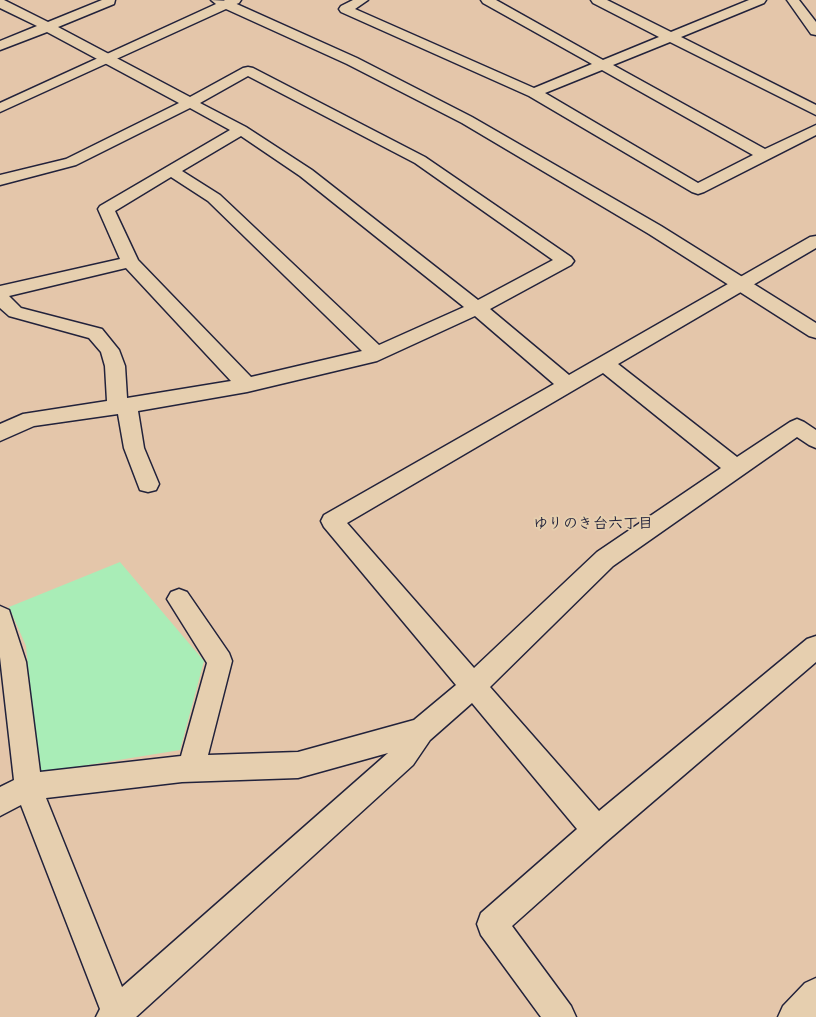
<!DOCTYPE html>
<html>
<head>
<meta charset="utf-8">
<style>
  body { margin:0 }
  canvas { display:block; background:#e4c6aa }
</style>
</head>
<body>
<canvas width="816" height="1017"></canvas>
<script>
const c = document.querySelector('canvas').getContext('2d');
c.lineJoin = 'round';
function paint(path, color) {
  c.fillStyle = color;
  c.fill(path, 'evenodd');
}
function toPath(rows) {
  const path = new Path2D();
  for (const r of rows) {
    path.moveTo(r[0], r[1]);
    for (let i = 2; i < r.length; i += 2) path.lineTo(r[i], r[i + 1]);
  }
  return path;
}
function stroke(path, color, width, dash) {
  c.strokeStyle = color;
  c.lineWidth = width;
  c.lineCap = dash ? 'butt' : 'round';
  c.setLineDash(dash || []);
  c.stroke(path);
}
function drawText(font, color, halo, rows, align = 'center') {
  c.font = font + ' Mynerve,"Klee One",sans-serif';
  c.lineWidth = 4;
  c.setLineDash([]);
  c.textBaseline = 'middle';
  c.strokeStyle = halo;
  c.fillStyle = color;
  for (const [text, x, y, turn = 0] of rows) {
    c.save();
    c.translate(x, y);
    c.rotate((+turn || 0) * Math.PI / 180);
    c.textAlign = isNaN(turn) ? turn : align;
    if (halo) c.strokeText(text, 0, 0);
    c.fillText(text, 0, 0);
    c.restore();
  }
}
const green = toPath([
  [120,562,204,661,180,750,39,773,26,646,9,607]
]);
const street = toPath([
  [0,0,4,0,48,22,102,0,115,0,114,4,58,27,190,97,243,68,248,67,253,68,425,157,571,257,574,261,571,265,490,309,569,375,810,237,816,236,816,248,618,364,737,457,790,422,797,419,804,422,816,430,816,448,809,445,797,437,613,566,490,687,599,811,807,639,816,636,816,662,607,841,512,926,571,1006,576,1017,541,1017,481,935,477,924,481,913,577,829,472,703,430,740,413,765,136,1017,96,1017,100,1009,21,805,0,816,0,787,14,780,0,657,0,606,9,610,26,662,40,772,181,756,207,663,167,599,171,592,179,589,187,592,229,653,232,661,208,755,298,752,414,720,456,685,324,527,321,521,324,515,554,384,475,316,377,361,247,392,138,411,144,448,159,484,156,490,148,492,140,490,124,448,118,414,34,426,0,441,0,424,23,414,107,401,105,366,101,352,89,338,9,316,0,308,0,286,120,259,98,209,100,206,230,130,190,108,76,165,0,185,0,175,66,159,179,103,47,32,0,50,0,41,37,26,0,8,0,0],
  [248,76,415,163,553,260,478,300,312,170,246,127,200,103,248,76],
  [241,136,300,176,464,307,379,345,220,195,182,171,241,136],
  [171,177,208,201,362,351,251,377,138,260,115,211,171,177],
  [126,268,231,381,127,398,125,366,119,350,102,329,21,308,9,296,126,268],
  [603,373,721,468,597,552,474,668,347,523,603,373],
  [388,753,122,987,46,798,182,782,298,778,388,753],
  [225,0,241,0,239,3,226,8,222,7,220,4,225,0],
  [353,0,368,0,355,9,534,88,592,64,483,3,481,0,496,0,603,60,659,37,593,3,591,0,607,0,671,32,749,0,766,0,764,3,681,37,816,105,816,115,670,42,613,65,765,149,816,125,816,135,704,192,698,194,692,192,529,96,341,12,339,9,341,6,353,0],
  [602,70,753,155,698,183,545,93,602,70],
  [787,0,799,0,816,22,816,35,811,34,787,0],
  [816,978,816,1017,778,1017,783,1006,805,983,816,978]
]);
const secondary = toPath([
  [211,0,230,1,357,58,472,117,661,226,816,323,816,338,809,336,649,234,462,123,347,64,226,9,0,112,0,103,216,4,211,0]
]);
const neighbourhoodNames = [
  ["ゆりのき台六丁目",593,525]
];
paint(green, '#a9edb7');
stroke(street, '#22223b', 3);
stroke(secondary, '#22223b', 3);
paint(street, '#e6cfaf');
paint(secondary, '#e6cfaf');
drawText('bold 15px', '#22223b', '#e6cfaf', neighbourhoodNames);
</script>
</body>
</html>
